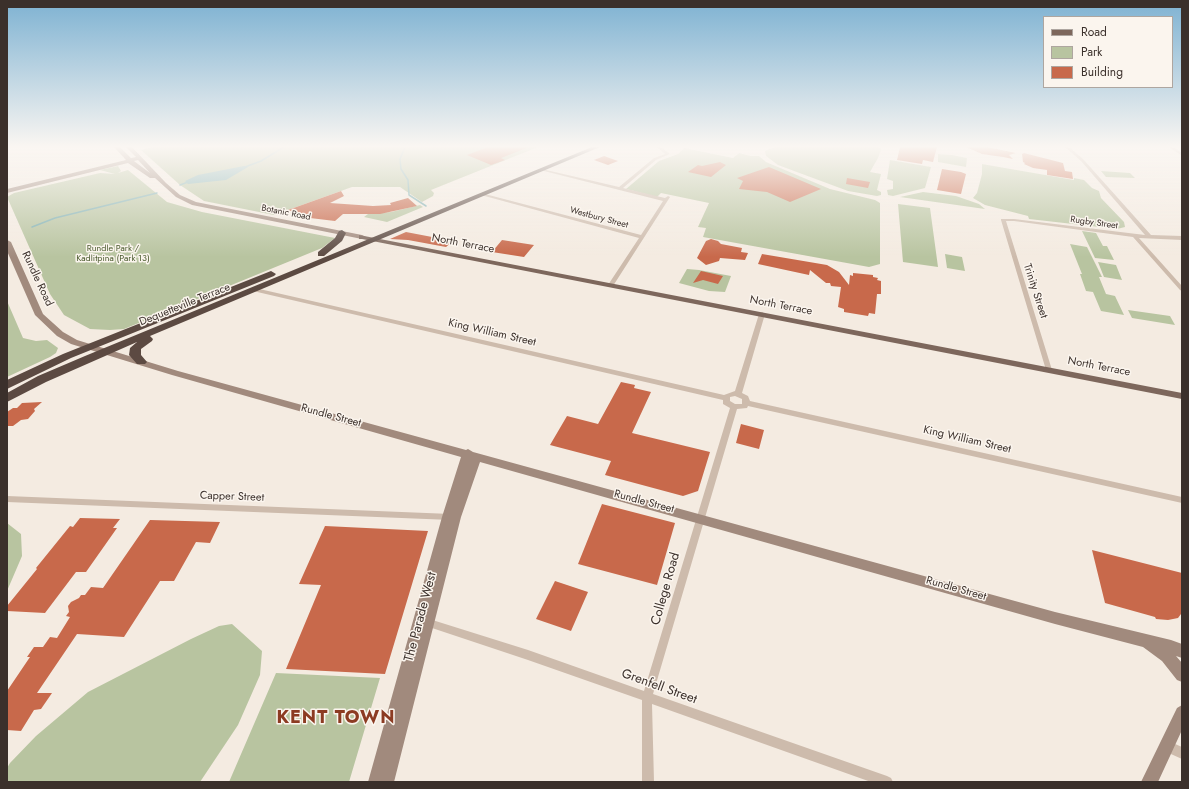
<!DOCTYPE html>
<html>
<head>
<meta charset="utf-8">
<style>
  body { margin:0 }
  #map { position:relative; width:1189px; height:789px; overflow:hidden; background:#f4ebe1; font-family:Jost,sans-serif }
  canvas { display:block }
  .frame { position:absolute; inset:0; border:8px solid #3b302b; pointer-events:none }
  .legend { position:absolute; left:1043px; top:16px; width:130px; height:72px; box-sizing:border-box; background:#fbf5ee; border:1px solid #aea6a0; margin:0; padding:5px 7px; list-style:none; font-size:12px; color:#3b302b }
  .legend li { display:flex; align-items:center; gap:8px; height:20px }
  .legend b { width:20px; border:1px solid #aea6a0 }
</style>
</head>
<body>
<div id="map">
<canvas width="1189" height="789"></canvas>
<div class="frame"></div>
<ul class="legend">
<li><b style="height:5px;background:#7d675c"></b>Road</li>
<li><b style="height:11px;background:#b8c4a0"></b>Park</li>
<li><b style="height:11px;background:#c8694b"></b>Building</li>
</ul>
</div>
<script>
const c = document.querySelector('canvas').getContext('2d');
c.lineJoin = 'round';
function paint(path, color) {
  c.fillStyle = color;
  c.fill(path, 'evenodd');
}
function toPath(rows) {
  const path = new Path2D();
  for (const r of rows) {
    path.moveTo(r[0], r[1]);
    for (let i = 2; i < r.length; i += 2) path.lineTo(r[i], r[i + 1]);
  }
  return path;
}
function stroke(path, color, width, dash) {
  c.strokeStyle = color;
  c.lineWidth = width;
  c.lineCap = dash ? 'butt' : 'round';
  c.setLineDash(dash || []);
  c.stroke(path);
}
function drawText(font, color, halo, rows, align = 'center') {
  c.font = font + ' Jost,sans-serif';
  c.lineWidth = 3;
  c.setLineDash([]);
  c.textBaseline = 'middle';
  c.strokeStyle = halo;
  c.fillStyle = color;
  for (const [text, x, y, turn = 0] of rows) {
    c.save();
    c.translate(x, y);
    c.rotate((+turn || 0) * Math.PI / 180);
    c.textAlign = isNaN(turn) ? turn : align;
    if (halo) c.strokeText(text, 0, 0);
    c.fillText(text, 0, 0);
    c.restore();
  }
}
const green = toPath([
  [154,147,538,147,431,190,434,193,433,196,422,202,400,187,352,187,274,215,204,201,180,185,141,150],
  [774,147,879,147,881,150,878,158,870,172,881,174,877,190,881,192,881,195,877,196,848,191,778,165,766,156,765,151],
  [684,148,733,158,739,153,751,156,759,156,766,162,830,189,875,200,880,203,880,264,869,267,703,237,706,228,698,227,709,203,661,193,657,197,626,189,659,161,678,154],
  [938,154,952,155,967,158,966,167,938,162],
  [890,160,931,167,925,188,893,196,888,195,887,190,893,189,893,181,887,179],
  [982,164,1074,180,1074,178,1084,180,1092,188,1099,191,1101,198,1124,222,1125,227,1117,229,1029,219,1028,216,985,205,973,198,977,193,982,174],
  [118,166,121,171,118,173,128,170,167,202,202,212,335,238,322,248,124,329,110,330,90,329,64,315,50,294,7,197,14,193,100,173,115,174,100,170],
  [1101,171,1130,173,1135,178,1106,177],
  [923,192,956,196,979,204,985,209,900,197],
  [898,204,930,208,938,267,903,262],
  [420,205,423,207,387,222,364,217,368,214,391,212],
  [1082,231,1096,233,1103,246,1107,246,1114,260,1095,258],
  [1070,244,1087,247,1102,277,1099,277,1106,294,1115,296,1124,315,1101,311,1093,292,1086,291,1080,274,1082,274],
  [945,254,962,257,965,271,947,268],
  [1098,262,1116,265,1122,280,1104,277],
  [687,269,699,270,731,276,725,292,709,291,679,283],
  [7,301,23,338,36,341,47,340,58,348,56,353,50,357,7,377],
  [1128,310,1170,316,1175,325,1132,318],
  [7,523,21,534,22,556,7,591],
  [232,624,262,651,260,675,238,725,200,782,7,782,7,768,10,763,36,736,88,692,191,639,219,626],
  [276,673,380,678,349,782,229,782]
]);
const water = toPath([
  [244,166,248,167,226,180,188,184,185,181,198,175]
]);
const stream = toPath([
  [405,147,400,159,401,169,408,180,409,195,426,206],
  [245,167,261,161,284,147],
  [180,185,188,182],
  [32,227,55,218,157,193]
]);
const building = toPath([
  [488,147,529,147,501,158,505,160,491,165,467,155],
  [900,147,937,147,933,162,923,160,922,164,897,160],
  [966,147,987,147,1016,153,1009,155,1013,159,1003,157,982,154],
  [1024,153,1063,163,1065,171,1072,172,1073,179,1047,175,1047,170,1033,168,1024,164,1025,163,1023,162,1022,154],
  [604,156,618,161,608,165,594,160],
  [720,162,726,165,711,177,688,172,698,165,702,166],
  [769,167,821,189,790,202,767,192,739,189,743,181,737,178],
  [942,169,961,172,966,174,961,194,937,190],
  [847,178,870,182,868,188,846,184],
  [341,191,344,196,330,203,373,206,391,205,390,203,408,198,417,206,380,214,343,214,335,221,310,218,288,210],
  [406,232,453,241,446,247,408,240,390,239],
  [711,239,718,241,721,244,742,248,741,252,748,253,745,260,720,258,719,261,706,265,697,258,706,241],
  [502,240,534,245,524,257,492,252],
  [762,254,827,265,839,272,849,285,850,275,853,276,853,273,873,275,873,277,878,278,877,280,881,281,881,294,877,294,875,314,869,313,868,316,844,312,844,309,838,307,841,287,831,286,830,283,826,283,810,270,809,275,758,264],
  [701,271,723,276,718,284,703,280,693,283],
  [621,382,635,385,634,388,651,392,632,433,710,452,698,491,683,496,605,475,611,461,550,445,567,416,598,424],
  [42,402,34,409,35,411,28,419,21,420,13,426,7,426,7,412,13,408,17,408,22,403],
  [741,424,764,430,759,449,736,443],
  [602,504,675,523,657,585,578,564],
  [80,518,120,519,113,528,117,528,86,572,76,572,45,613,7,611,7,606,37,569,36,568,70,526,73,527],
  [150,520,220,522,210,543,196,542,174,581,160,581,124,637,77,634,37,693,52,693,41,709,34,710,21,731,7,730,7,691,30,657,27,657,34,647,43,647,50,637,57,638,70,617,66,616,69,612,68,606,71,602,79,598,81,595,85,595,91,587,103,588],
  [325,526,428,531,385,674,286,669,321,585,299,584],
  [1092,550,1182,573,1181,614,1178,618,1168,620,1156,619,1155,617,1105,603],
  [555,581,588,592,571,631,536,619]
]);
const street = toPath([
  [657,147,661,147,670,154,656,160,623,188,665,198,668,196,670,197,613,286,609,286,608,285,639,238,481,195,485,194,641,235,663,201,540,170,542,169,619,187,654,158,665,154,657,147],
  [1065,147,1069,147,1083,159,1151,235,1182,236,1182,240,1139,238,1182,286,1182,291,1180,290,1133,237,1014,221,1006,221,1052,370,1049,372,1046,370,1001,220,1001,219,1014,219,1145,235,1081,161,1065,147],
  [1169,147,1173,147,1182,153,1182,156,1169,147],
  [255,288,724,395,735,391,759,314,762,312,765,314,742,393,748,396,750,401,1182,497,1182,503,748,406,747,408,737,409,653,694,887,776,891,778,893,782,871,782,652,704,654,782,642,782,642,700,528,660,423,625,421,622,423,619,426,618,528,650,644,691,730,408,723,404,723,400,253,291,253,289,255,288],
  [735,396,742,399,742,404,735,404,730,401,730,397,735,396],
  [7,496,451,514,454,515,455,517,454,519,451,520,7,502,7,496],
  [1166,740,1182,747,1182,759,1162,750,1160,746,1162,742,1166,740]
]);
const secondary = toPath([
  [114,147,120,147,131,158,136,157,126,147,132,147,166,183,180,195,196,202,362,235,366,237,362,239,192,205,176,197,155,178,150,178,128,163,7,193,7,189,126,160,114,147],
  [138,160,150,173,134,161,138,160],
  [7,240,11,242,43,314,63,332,77,340,178,371,466,450,468,449,473,452,1055,612,1171,640,1182,644,1182,658,1176,656,1182,663,1182,682,1177,680,1162,661,1143,647,1055,624,480,462,461,517,394,782,368,782,442,517,461,457,172,375,71,344,57,336,35,315,7,251,7,240],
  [1182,705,1182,730,1158,782,1141,782,1177,708,1182,705]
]);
const primary = toPath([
  [359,235,1182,393,1182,399,362,239,359,239,359,235]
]);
const highway = toPath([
  [592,147,600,147,150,336,153,339,152,341,141,349,141,355,147,362,145,364,137,364,129,355,130,348,137,342,46,382,7,402,7,393,38,376,85,356,592,147],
  [342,230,346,233,342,241,324,256,318,256,318,252,335,238,339,231,342,230],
  [271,271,276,274,274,276,71,358,7,389,7,380,63,354,271,271]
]);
const farStreetnames = [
  ["Botanic Road",286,213,11],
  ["Westbury Street",599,218,15],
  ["Rugby Street",1094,223,8]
];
const farParknames = [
  ["Rundle Park /",113,249],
  ["Kadlitpina (Park 13)",113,259]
];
const streetNames = [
  ["North Terrace",463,244,11],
  ["Rundle Road",37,279,65],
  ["Trinity Street",1035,291,72],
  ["Dequetteville Terrace",185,305,-22],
  ["North Terrace",781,306,11],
  ["King William Street",492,333,13],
  ["North Terrace",1099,367,11],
  ["Rundle Street",331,416,15],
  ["King William Street",967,440,13],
  ["Capper Street",232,497,2],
  ["Rundle Street",644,502,15],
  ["Rundle Street",956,589,16]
];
const nearStreetnames = [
  ["College Road",666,589,-74],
  ["The Parade West",421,617,-75],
  ["Grenfell Street",659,687,20]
];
const nearDistrictnames = [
  ["KENT TOWN",336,719]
];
paint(green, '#b8c4a0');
paint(water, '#7fb0b2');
stroke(stream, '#7fb0b2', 1.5);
paint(building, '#c8694b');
paint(street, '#cdbbac');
paint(secondary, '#a18a7d');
paint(primary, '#7d675c');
paint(highway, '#5c4a42');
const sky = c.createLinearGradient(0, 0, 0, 257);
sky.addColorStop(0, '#7eb2d2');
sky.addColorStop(0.57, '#faf6f2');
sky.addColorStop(1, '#faf6f200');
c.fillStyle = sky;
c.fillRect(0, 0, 1189, 257);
drawText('9px', '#3b302b', '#fbf5ee', farStreetnames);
drawText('9px', '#4a5a2e', '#fbf5ee', farParknames);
drawText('11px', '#3b302b', '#fbf5ee', streetNames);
drawText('13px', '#3b302b', '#fbf5ee', nearStreetnames);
c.letterSpacing = '1px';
drawText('bold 18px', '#8c3b22', '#fbf5ee', nearDistrictnames);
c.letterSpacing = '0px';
</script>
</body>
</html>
